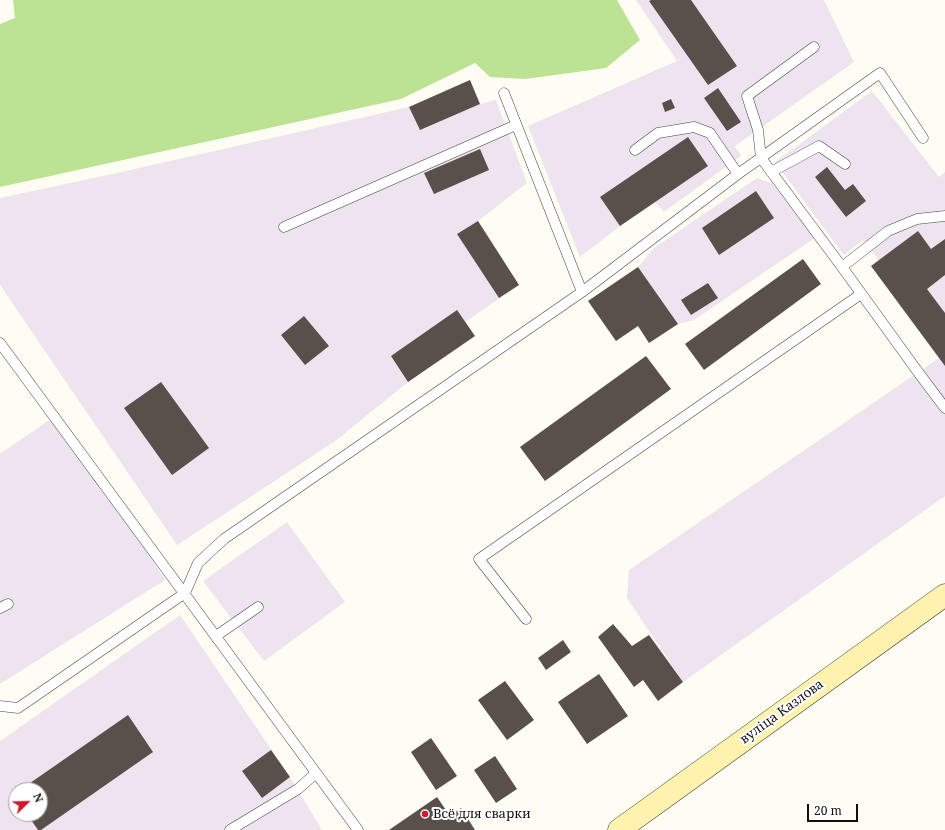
<!DOCTYPE html>
<html>
<head>
<meta charset="utf-8">
<style>
  body { margin:0 }
  #map { position:relative; width:945px; height:830px; overflow:hidden; background:#fffcf3; font-family:"Noto Serif",serif }
  canvas { display:block }
  .north { position:absolute; left:8px; top:782px; width:40px; height:40px; box-sizing:border-box; background:#fff; border:1px solid #9f9f9f; border-radius:50%; rotate:67deg; font-size:11px; font-weight:700; line-height:16px; text-align:center; color:#101010 }
  .north::after { content:''; display:block; margin:auto; width:14px; height:18px; background:#d1172b; clip-path:polygon(50% 0,100% 100%,50% 72%,0 100%) }
  .scale { position:absolute; left:807px; top:804px; width:51px; height:18px; box-sizing:border-box; border:2px solid #101010; border-top:0; padding-left:5px; font-size:12px; line-height:14px; white-space:nowrap; color:#101010; -webkit-text-stroke:3px #fff; paint-order:stroke }
</style>
</head>
<body>
<div id="map">
<canvas width="945" height="830"></canvas>
<div class="north">N</div>
<div class="scale">20 m</div>
</div>
<script>
const c = document.querySelector('canvas').getContext('2d');
c.lineJoin = 'round';
function paint(path, color) {
  c.fillStyle = color;
  c.fill(path, 'evenodd');
}
function toPath(rows) {
  const path = new Path2D();
  for (const r of rows) {
    path.moveTo(r[0], r[1]);
    for (let i = 2; i < r.length; i += 2) path.lineTo(r[i], r[i + 1]);
  }
  return path;
}
function stroke(path, color, width, dash) {
  c.strokeStyle = color;
  c.lineWidth = width;
  c.lineCap = dash ? 'butt' : 'round';
  c.setLineDash(dash || []);
  c.stroke(path);
}
function drawText(font, color, halo, rows, align = 'center') {
  c.font = font + ' "Noto Serif",serif';
  c.lineWidth = 4;
  c.setLineDash([]);
  c.textBaseline = 'middle';
  c.strokeStyle = halo;
  c.fillStyle = color;
  for (const [text, x, y, turn = 0] of rows) {
    c.save();
    c.translate(x, y);
    c.rotate((+turn || 0) * Math.PI / 180);
    c.textAlign = isNaN(turn) ? turn : align;
    if (halo) c.strokeText(text, 0, 0);
    c.fillText(text, 0, 0);
    c.restore();
  }
}
const industrial = toPath([
  [636,0,824,0,854,62,735,146,741,156,664,212,655,202,620,226,580,257,528,126,677,61],
  [470,80,480,104,496,100,527,183,478,221,519,285,465,322,475,336,408,382,334,442,177,545,0,285,0,198,117,173,409,107],
  [872,91,939,177,945,172,945,496,683,682,627,598,629,570,939,358,871,266,880,262,863,240,844,255,775,162],
  [757,178,772,183,815,238,694,320,678,324,649,343,638,326,616,341,588,301,638,267,654,248],
  [58,414,165,580,0,684,0,454],
  [287,522,345,602,264,661,203,581],
  [180,615,290,777,322,830,0,830,0,741],
  [16,790,40,790,40,814,16,814]
]);
const forest = toPath([
  [13,0,617,0,640,40,606,68,525,79,490,77,475,63,401,99,0,187,0,24,15,18]
]);
const building = toPath([
  [651,0,691,0,737,66,708,85,649,1],
  [470,80,480,104,420,130,409,107],
  [718,88,741,122,727,131,704,98],
  [671,99,675,108,665,112,662,103],
  [688,137,708,166,620,226,600,197],
  [480,149,489,170,434,194,424,173],
  [827,167,845,190,853,184,866,201,846,217,815,177],
  [756,191,774,218,719,255,702,228],
  [478,221,519,285,499,298,457,234],
  [918,231,931,249,945,239,945,275,927,289,945,313,945,366,871,266],
  [803,259,821,284,704,370,685,344],
  [638,267,678,324,649,343,638,326,616,341,588,301],
  [708,283,718,298,691,315,681,300],
  [457,310,475,336,408,382,391,356],
  [304,316,329,346,305,365,281,335],
  [646,356,671,389,545,481,520,447],
  [161,382,209,448,172,475,124,408],
  [613,624,632,646,649,635,683,682,658,701,643,680,634,687,598,637],
  [563,640,571,652,546,670,538,658],
  [599,674,628,716,587,744,558,702],
  [505,681,534,720,507,740,478,700],
  [128,715,153,752,41,830,38,830,27,814,40,814,40,790,20,790],
  [431,738,457,776,436,790,411,752],
  [271,750,290,777,262,798,242,771],
  [495,756,517,789,496,803,474,770],
  [437,797,450,816,461,808,475,830,389,830]
]);
const lane = toPath([
  [814,47,747,96,758,130,761,158,842,267,888,231,917,219,945,216],
  [504,93,582,292],
  [635,150,658,133,694,127,710,133,738,174],
  [771,172,819,146,845,164],
  [284,227,516,125],
  [842,267,918,372,945,408],
  [0,343,358,830],
  [0,608,8,604],
  [526,619,479,559,861,294],
  [216,636,258,607],
  [0,706,18,708,185,593,198,563,224,539,582,292,738,174,880,73,923,138],
  [230,830,298,789,316,773]
]);
const secondary = toPath([
  [619,830,945,595]
]);
const markers = [
  [425,814,4,"#d1172b"]
];
const streetNames = [
  ["вуліца Казлова",782,712,-36]
];
const poiNames = [
  ["Всё для сварки",433,814]
];
paint(industrial, '#ede4ef');
paint(forest, '#bce294');
paint(building, '#5a504b');
stroke(lane, '#434343', 11);
stroke(secondary, '#323232', 23);
stroke(lane, '#fff', 10);
stroke(secondary, '#fff1ae', 22);
for (const [x, y, r, color] of markers) {
  const dot = new Path2D();
  dot.arc(x, y, r, 0, 2 * Math.PI);
  c.fillStyle = color;
  c.fill(dot);
  stroke(dot, '#fff', 1.5);
}
drawText('13px', '#101010', '#fff', streetNames);
drawText('13px', '#101010', '#fff', poiNames, 'left');
</script>
</body>
</html>
